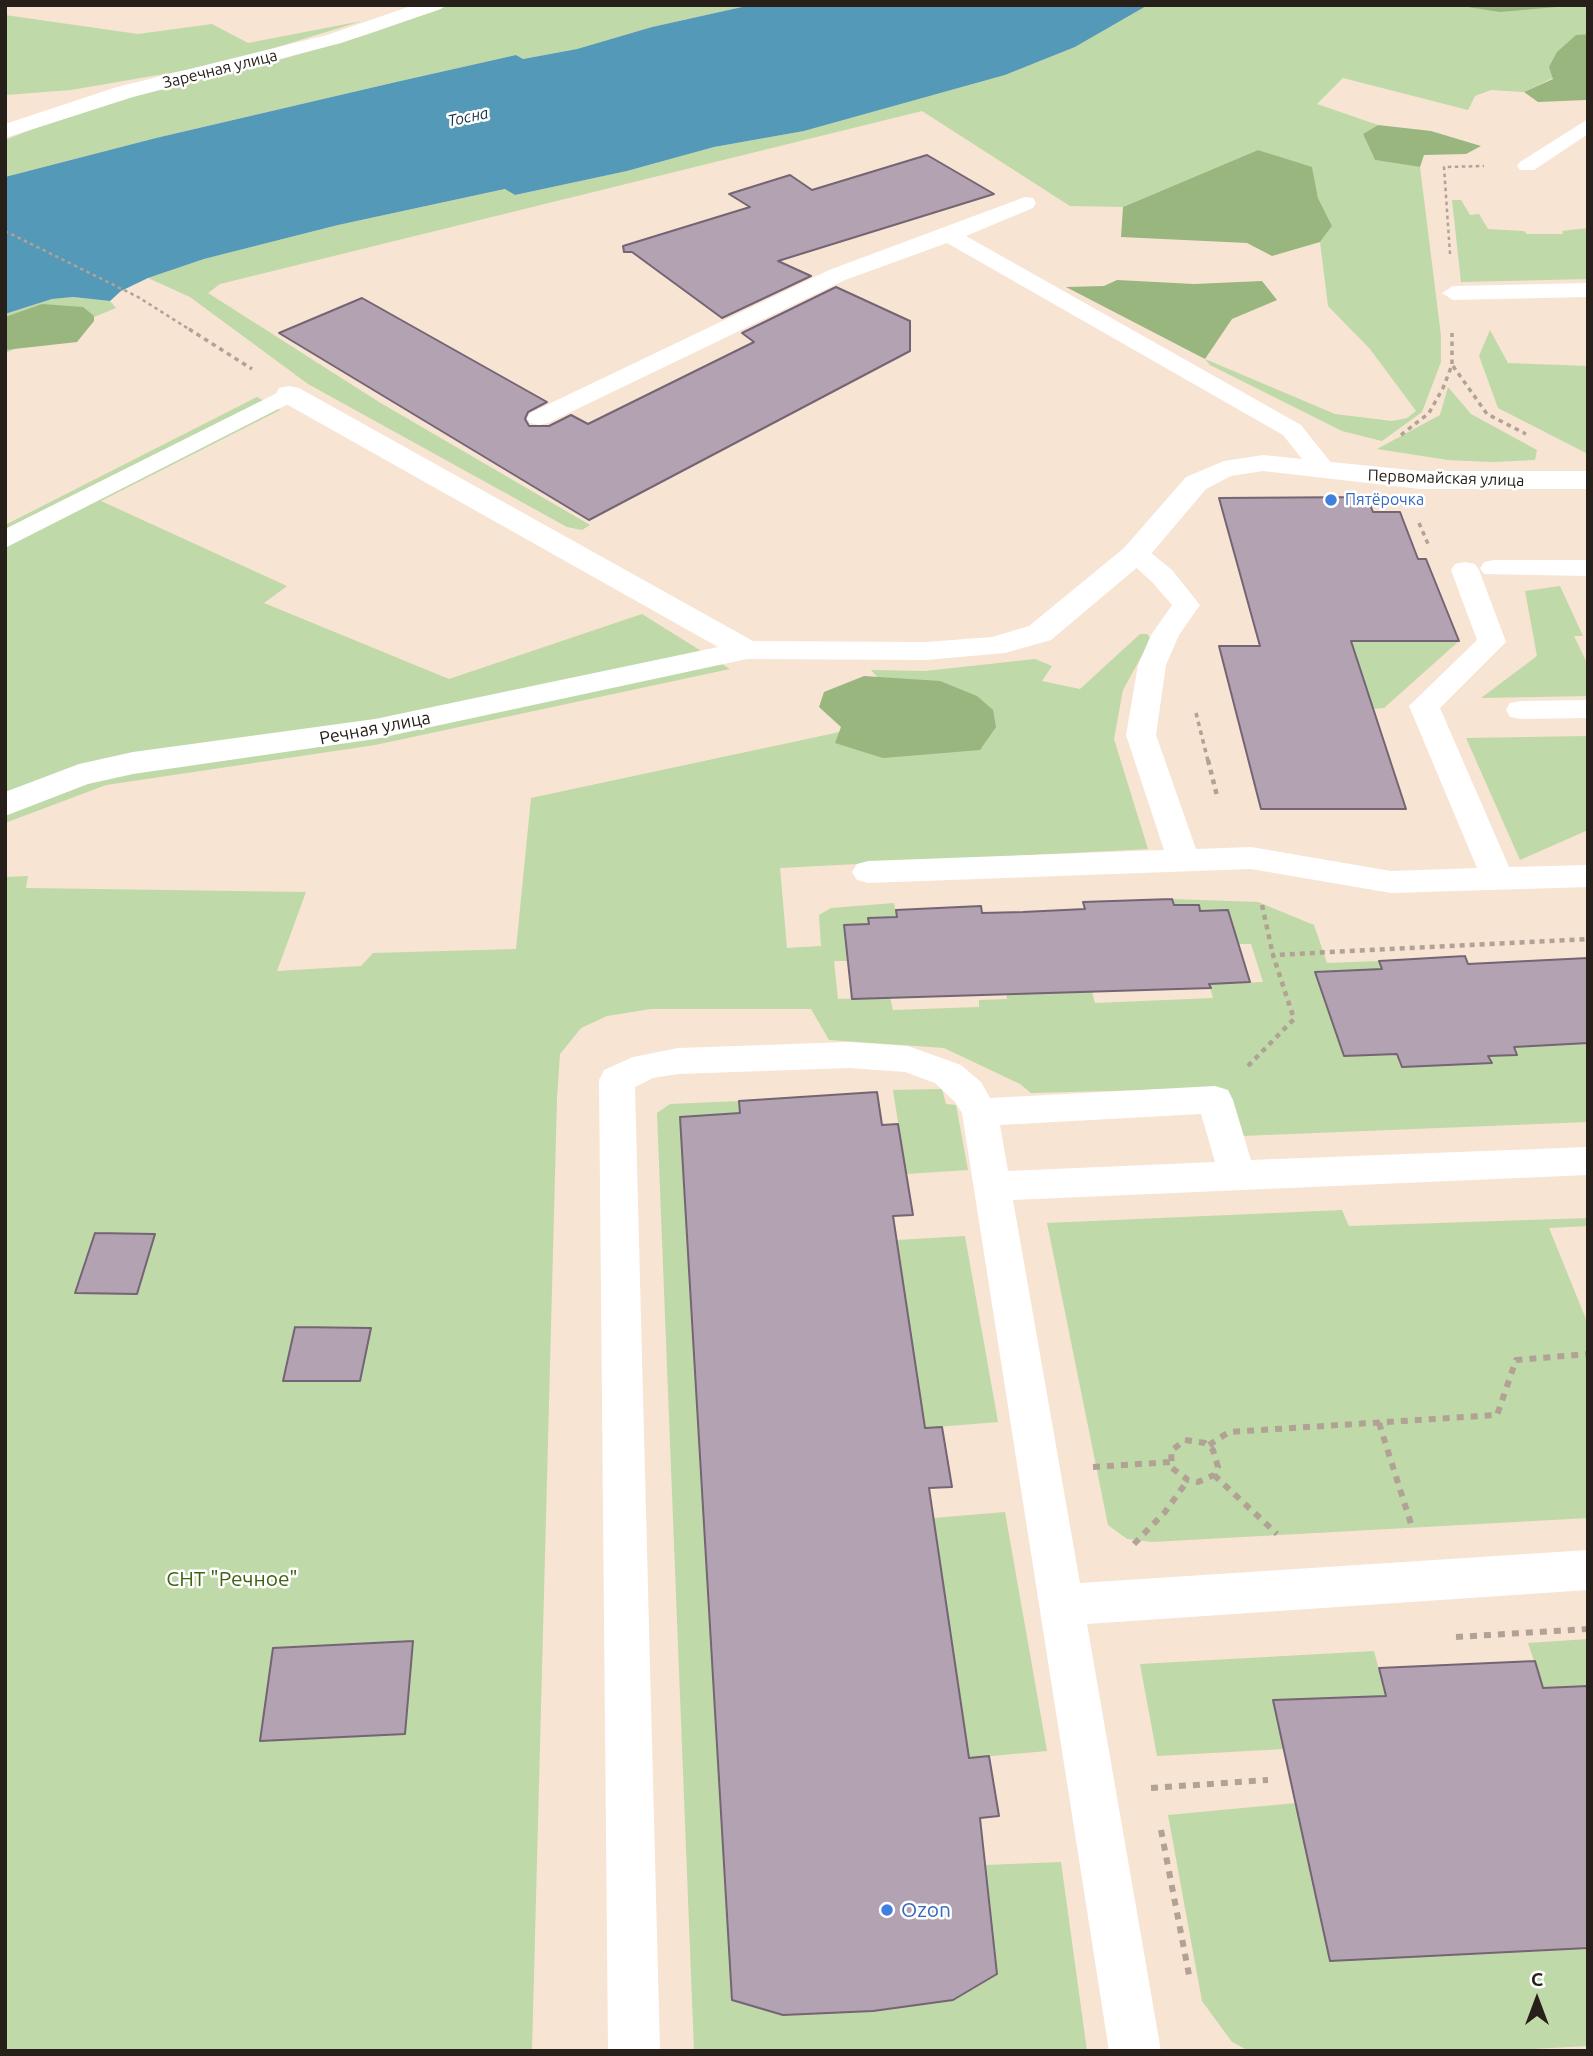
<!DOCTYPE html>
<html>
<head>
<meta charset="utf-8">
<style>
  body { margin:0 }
  #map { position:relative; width:1593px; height:2056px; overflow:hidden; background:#f7e4d3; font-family:Ubuntu,sans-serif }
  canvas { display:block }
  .frame { position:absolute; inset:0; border:7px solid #27201a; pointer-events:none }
  .north { position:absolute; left:1502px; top:1965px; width:70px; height:70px; -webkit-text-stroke:5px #fff; paint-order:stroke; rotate:0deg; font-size:19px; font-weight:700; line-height:28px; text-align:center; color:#27201a }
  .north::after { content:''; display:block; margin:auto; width:24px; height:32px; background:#27201a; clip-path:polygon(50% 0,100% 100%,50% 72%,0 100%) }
</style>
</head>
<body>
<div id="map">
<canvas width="1593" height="2056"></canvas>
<div class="frame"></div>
<div class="north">С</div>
</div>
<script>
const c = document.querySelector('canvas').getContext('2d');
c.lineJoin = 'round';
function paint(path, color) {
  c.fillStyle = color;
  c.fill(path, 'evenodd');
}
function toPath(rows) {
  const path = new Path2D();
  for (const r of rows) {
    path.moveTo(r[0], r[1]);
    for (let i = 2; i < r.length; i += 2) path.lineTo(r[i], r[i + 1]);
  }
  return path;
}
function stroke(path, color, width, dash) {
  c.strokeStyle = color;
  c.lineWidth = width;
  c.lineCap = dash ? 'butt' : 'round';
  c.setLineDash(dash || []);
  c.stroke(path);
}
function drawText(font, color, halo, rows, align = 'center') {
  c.font = font + ' Ubuntu,sans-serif';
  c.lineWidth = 5;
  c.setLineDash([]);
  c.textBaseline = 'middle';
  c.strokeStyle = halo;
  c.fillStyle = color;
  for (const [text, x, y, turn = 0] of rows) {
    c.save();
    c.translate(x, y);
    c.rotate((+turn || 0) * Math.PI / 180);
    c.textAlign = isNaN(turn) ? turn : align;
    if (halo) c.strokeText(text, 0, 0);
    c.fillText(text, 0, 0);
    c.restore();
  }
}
const green = toPath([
  [451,5,751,5,652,27,577,49,523,59,516,55,396,82,156,138,5,177,5,140,33,129,133,96,279,60,366,35],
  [1148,5,1588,5,1588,34,1576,35,1553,78,1524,92,1491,90,1475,96,1468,110,1343,78,1317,104,1378,125,1363,134,1375,160,1420,167,1441,336,1441,362,1422,412,1382,441,1342,431,1210,365,1205,359,1335,414,1392,421,1407,418,1416,411,1370,349,1328,306,1320,242,1332,226,1318,198,1312,168,1258,150,1123,207,1070,206,922,111,220,284,208,293,379,402,590,525,582,530,567,527,308,384,190,297,148,278,204,259,338,225,506,189,515,195,627,171,714,147,804,131,1005,75,1075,47],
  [5,15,138,34,212,24,248,43,362,21,222,64,71,90,5,95],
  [1452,200,1461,200,1470,215,1479,214,1488,229,1524,231,1527,234,1563,234,1562,231,1588,228,1588,279,1461,282],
  [73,297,110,301,116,308,5,353,5,314,52,299],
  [1490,330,1508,363,1588,366,1588,454,1498,408,1479,356],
  [1448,387,1471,414,1537,450,1535,460,1492,462,1448,460,1377,449,1440,415],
  [257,397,280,410,101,501,287,586,264,603,449,679,642,614,730,669,375,745,106,785,5,823,5,525],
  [1560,586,1583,636,1574,636,1588,665,1588,696,1481,698,1537,656,1525,591],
  [1140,634,1147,634,1151,639,1123,690,1114,739,1148,849,780,868,787,948,821,946,819,915,831,908,894,903,897,917,869,918,869,924,848,961,834,961,838,999,890,997,893,1010,979,1007,979,1000,1007,999,1006,992,1091,988,1095,1003,1213,998,1209,984,1263,982,1251,944,1238,944,1228,910,1200,911,1198,905,1174,905,1172,899,1258,902,1314,925,1327,963,1379,961,1382,969,1353,970,1330,1016,1344,1056,1397,1054,1403,1067,1491,1063,1488,1056,1517,1055,1514,1047,1588,1043,1588,1122,1241,1136,1222,1088,1031,1093,1020,1084,944,1048,829,1040,811,1009,651,1009,607,1016,581,1028,560,1054,557,1098,532,2051,5,2051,5,877,28,876,26,888,306,892,277,971,361,966,373,953,516,949,531,798,891,721,891,692,871,670,925,671,1035,659,1052,666,1042,681,1080,689],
  [1459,641,1384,708,1373,709,1351,642],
  [1588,736,1588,830,1520,860,1466,738],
  [942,1089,946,1104,956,1105,968,1170,906,1174,893,1090],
  [739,1101,740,1113,680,1117,732,2000,783,2015,873,2011,953,2000,985,1865,1061,1862,1087,2051,694,2051,657,1113,670,1104],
  [1342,1210,1349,1226,1588,1218,1588,1226,1549,1228,1588,1324,1588,1518,1152,1542,1127,1539,1108,1525,1047,1223],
  [965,1236,998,1422,925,1428,897,1240],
  [1005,1512,1047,1751,969,1758,934,1518],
  [1588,1639,1588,1686,1543,1688,1528,1643],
  [1374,1651,1386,1696,1273,1700,1284,1749,1157,1756,1140,1664],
  [1296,1803,1330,1961,1588,1948,1588,2046,1496,2051,1249,2051,1232,2042,1202,2001,1168,1815]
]);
const forest = toPath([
  [1455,5,1554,5,1556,7,1500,12],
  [1588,34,1586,100,1538,102,1524,92,1553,79,1549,67,1557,52,1576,35],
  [1378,125,1431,131,1481,146,1466,154,1424,155,1420,167,1375,160,1363,134],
  [1258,150,1312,167,1318,198,1332,226,1320,242,1272,256,1247,243,1121,237,1123,207],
  [1117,280,1194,284,1262,281,1277,300,1232,319,1205,359,1066,287,1104,286],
  [42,304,83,307,94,316,94,321,77,342,5,350,5,317],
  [864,676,940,681,977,696,993,710,996,727,980,750,883,758,835,743,841,727,819,707,824,692]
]);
const water = toPath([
  [751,5,1148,5,1075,47,1005,75,804,131,714,147,627,171,515,195,505,189,338,225,204,259,148,278,121,291,110,301,73,297,52,299,5,314,5,177,156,138,396,82,516,55,523,59,577,49,652,27]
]);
const building = toPath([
  [927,155,994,194,778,261,811,276,722,318,632,252,624,252,623,246,750,207,729,194,790,175,812,190,927,155],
  [836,287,910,321,910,351,589,520,279,333,362,298,547,402,528,412,525,419,529,426,549,426,571,415,588,424,754,342,742,333,836,287],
  [1367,497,1373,512,1400,512,1418,559,1426,559,1459,641,1351,641,1406,809,1261,809,1219,646,1260,646,1219,498,1367,497],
  [1172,899,1174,905,1199,905,1200,911,1228,910,1250,982,1209,984,1211,988,852,999,844,925,869,924,868,918,897,917,896,910,981,906,982,913,1023,912,1085,909,1083,902,1172,899],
  [1465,956,1468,964,1588,958,1588,1043,1514,1047,1517,1055,1488,1056,1492,1063,1402,1067,1397,1054,1344,1056,1315,972,1382,969,1379,961,1465,956],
  [877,1092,882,1125,898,1124,913,1215,893,1216,925,1428,942,1427,952,1487,929,1488,969,1758,989,1756,999,1816,980,1818,997,1974,953,2000,873,2011,783,2015,732,2000,680,1117,740,1113,739,1101,877,1092],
  [95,1233,155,1234,137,1294,75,1293,95,1233],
  [295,1327,371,1328,360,1381,283,1381,295,1327],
  [413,1641,405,1734,260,1741,273,1648,413,1641],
  [1535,1661,1543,1688,1588,1686,1588,1948,1330,1961,1273,1700,1386,1696,1379,1668,1535,1661]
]);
const pathFar3 = toPath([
  [5,231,138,297,192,331],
  [1450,254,1444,167,1484,166]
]);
const pathFar2 = toPath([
  [189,329,252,369],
  [1453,366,1487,414,1526,434],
  [1401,435,1429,413,1443,388,1452,365,1452,333],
  [1419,523,1428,544],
  [1196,713,1208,761]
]);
const pathFar1 = toPath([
  [1208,760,1217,796],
  [1262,905,1273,955],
  [1248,1066,1294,1019,1273,955,1588,939]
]);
const path = toPath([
  [1379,1423,1412,1527],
  [1185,1440,1205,1443,1213,1450,1218,1467,1214,1475,1198,1482,1188,1480,1172,1468,1171,1451,1185,1440],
  [1209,1445,1229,1432,1497,1415,1516,1360,1588,1354],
  [1093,1467,1171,1462],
  [1214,1475,1277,1534],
  [1134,1544,1165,1512,1188,1480],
  [1456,1637,1588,1629],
  [1151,1788,1268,1780],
  [1161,1830,1190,1980]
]);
const service = toPath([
  [1588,119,1588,134,1534,170,1520,170,1517,166,1520,162,1588,119],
  [1025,197,1033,198,1036,203,1033,208,966,236,1301,425,1336,469,1332,474,1314,474,1283,435,947,243,845,280,548,423,539,425,530,423,527,418,530,413,829,270,1025,197],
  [1588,283,1588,297,1453,300,1442,293,1453,286,1588,283],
  [289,387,298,389,301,394,298,399,5,548,5,529,289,387],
  [1135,546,1145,548,1172,570,1200,605,1179,635,1166,665,1156,735,1196,849,1251,847,1391,871,1477,868,1409,706,1477,640,1451,570,1455,564,1465,562,1475,564,1479,570,1506,642,1440,708,1509,867,1588,865,1588,887,1391,893,1251,869,868,883,857,880,852,872,857,864,868,861,1164,850,1126,735,1138,665,1151,635,1172,605,1152,582,1121,554,1125,548,1135,546],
  [1494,560,1588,560,1588,576,1484,574,1480,568,1484,562,1494,560],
  [1588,700,1588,718,1521,719,1510,717,1506,710,1510,703,1521,701,1588,700],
  [849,1042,908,1046,961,1065,981,1082,990,1098,1215,1086,1228,1090,1233,1100,1251,1160,1588,1147,1588,1175,1013,1200,1080,1583,1588,1550,1588,1590,1087,1624,1161,2051,1109,2051,962,1113,955,1102,935,1083,905,1072,849,1068,678,1074,653,1078,635,1087,660,2051,608,2051,599,1080,604,1070,633,1057,678,1048,849,1042],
  [1201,1114,1215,1162,1008,1171,1000,1125,1201,1114]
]);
const minor = toPath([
  [414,5,444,5,441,9,341,43,133,97,5,138,5,124,117,87,327,35,414,5],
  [289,386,299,388,753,641,926,642,992,637,1029,626,1124,548,1186,477,1224,461,1263,455,1420,471,1588,471,1588,489,1420,489,1263,471,1231,476,1206,489,1146,560,1051,640,1005,653,926,660,747,659,375,739,133,774,88,784,5,816,5,792,79,764,133,752,375,719,718,647,279,400,276,394,279,388,289,386]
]);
const markers = [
  [1331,500,7,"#3f7fe0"],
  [887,1910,7,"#3f7fe0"]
];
const farStreetnames = [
  ["Заречная улица",220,69,-14],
  ["Первомайская улица",1446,478,2]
];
const farWaternames = [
  ["Тосна",468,117,-12]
];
const farShopnames = [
  ["Пятёрочка",1345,500]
];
const streetNames = [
  ["Речная улица",375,728,-11]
];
const nearParknames = [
  ["СНТ \"Речное\"",232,1579]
];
const nearShopnames = [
  ["Ozon",901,1910]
];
paint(green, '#bfd9a8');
paint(forest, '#99b67f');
paint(water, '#5599b8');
paint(building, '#b3a2b2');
stroke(building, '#746474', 2);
stroke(pathFar3, '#b1a295', 2.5, [3.5, 3.5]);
stroke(pathFar2, '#b1a295', 3.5, [4.5, 4.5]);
stroke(pathFar1, '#b1a295', 4.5, [5, 5]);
stroke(path, '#b1a295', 6, [7, 7]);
paint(service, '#fff');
paint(minor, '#fff');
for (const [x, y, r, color] of markers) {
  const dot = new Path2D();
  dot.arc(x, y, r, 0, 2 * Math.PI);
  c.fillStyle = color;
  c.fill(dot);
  stroke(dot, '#fff', 2.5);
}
drawText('16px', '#27201a', '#fff', farStreetnames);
drawText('italic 16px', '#163644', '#fff', farWaternames);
drawText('16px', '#366cbe', '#fff', farShopnames, 'left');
drawText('18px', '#27201a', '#fff', streetNames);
drawText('21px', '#406313', '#fff', nearParknames);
drawText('21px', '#366cbe', '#fff', nearShopnames, 'left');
</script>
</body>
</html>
